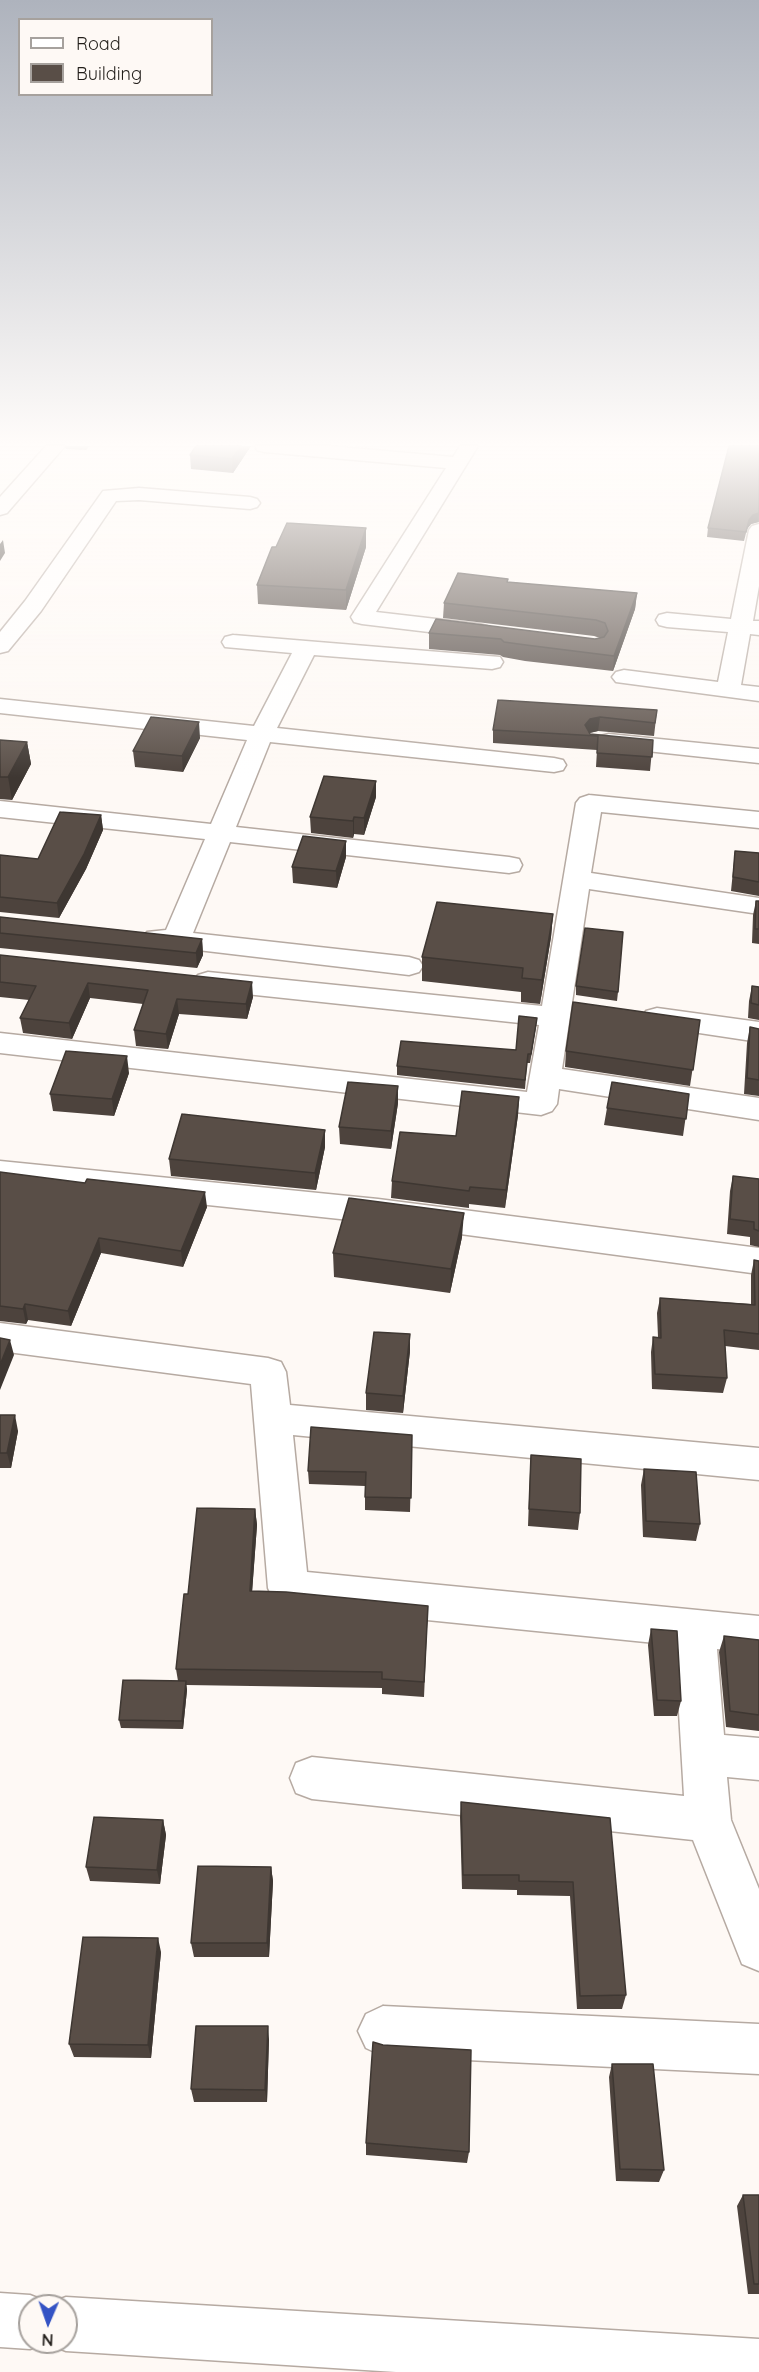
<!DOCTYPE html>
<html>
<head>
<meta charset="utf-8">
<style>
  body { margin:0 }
  #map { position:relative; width:759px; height:2372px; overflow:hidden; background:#fef9f5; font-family:Quicksand,sans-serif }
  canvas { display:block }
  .legend { position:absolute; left:18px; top:18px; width:195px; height:78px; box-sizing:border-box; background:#fef9f5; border:2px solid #a6a19d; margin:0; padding:8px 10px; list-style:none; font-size:18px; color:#221e1a }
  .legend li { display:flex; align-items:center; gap:12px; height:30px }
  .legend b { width:30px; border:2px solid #a6a19d }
  .north { position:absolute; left:18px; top:2294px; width:60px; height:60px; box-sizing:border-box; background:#fef9f5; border:2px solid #a6a19d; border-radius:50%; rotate:182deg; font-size:16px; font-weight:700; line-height:24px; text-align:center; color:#221e1a }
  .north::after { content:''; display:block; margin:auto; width:21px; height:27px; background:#3453c4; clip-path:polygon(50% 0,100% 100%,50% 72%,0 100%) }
</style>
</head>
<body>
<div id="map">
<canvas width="759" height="2372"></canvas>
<ul class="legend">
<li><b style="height:8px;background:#fff"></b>Road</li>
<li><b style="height:16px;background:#594e47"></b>Building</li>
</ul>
<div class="north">N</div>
</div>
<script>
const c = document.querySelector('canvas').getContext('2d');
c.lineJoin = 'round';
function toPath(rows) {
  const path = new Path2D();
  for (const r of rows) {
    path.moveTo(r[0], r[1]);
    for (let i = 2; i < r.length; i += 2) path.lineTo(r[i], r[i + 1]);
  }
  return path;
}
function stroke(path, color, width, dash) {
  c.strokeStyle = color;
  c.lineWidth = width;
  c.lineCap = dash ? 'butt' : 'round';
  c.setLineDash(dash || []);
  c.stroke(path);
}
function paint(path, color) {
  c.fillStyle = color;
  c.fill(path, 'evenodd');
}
const minor = toPath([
  [46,446,65,446,7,513,0,515,0,497,46,446],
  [255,446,329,446,453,457,460,446,478,446,376,612,479,624,487,626,490,631,487,636,479,638,362,624,354,622,351,617,446,468,264,452,257,450,255,446],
  [139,488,250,497,257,499,260,503,257,507,250,509,139,500,116,501,41,611,8,651,0,653,0,632,25,601,103,491,139,488],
  [759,524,759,586,753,621,759,621,759,635,750,634,741,685,759,687,759,701,616,682,612,677,616,672,624,670,718,682,728,632,667,627,659,625,656,620,659,615,667,613,731,619,749,530,752,526,759,524],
  [233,635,500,657,503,662,500,667,492,669,314,655,277,728,554,758,563,760,566,765,563,770,554,772,270,742,236,827,509,857,519,859,522,865,519,871,509,873,230,842,193,933,409,957,419,960,423,966,419,972,409,975,147,944,143,938,147,932,166,930,205,839,0,817,0,801,211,824,247,740,0,713,0,699,254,726,292,653,225,647,222,642,225,637,233,635],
  [609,734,759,749,759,763,600,746,597,741,600,736,609,734],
  [589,795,759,812,759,828,601,812,591,873,759,898,759,914,589,889,562,1069,759,1098,759,1120,559,1089,557,1104,552,1111,541,1115,0,1053,0,1033,527,1092,539,1025,208,990,198,987,193,981,198,975,208,972,542,1006,576,803,580,798,589,795],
  [657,1008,759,1022,759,1042,646,1025,642,1018,646,1011,657,1008],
  [0,1161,378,1199,759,1248,759,1274,378,1223,0,1183,0,1161],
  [0,1323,268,1358,281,1362,286,1372,290,1405,759,1448,759,1480,293,1435,307,1572,759,1616,759,1654,717,1649,724,1735,759,1738,759,1780,727,1777,731,1820,759,1889,759,1971,742,1964,693,1840,312,1799,296,1793,290,1778,296,1763,312,1757,684,1796,675,1645,288,1606,274,1601,268,1588,251,1384,0,1351,0,1323],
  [383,2006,759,2024,759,2074,383,2056,366,2048,358,2031,366,2014,383,2006],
  [0,2293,30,2295,50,2303,66,2297,759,2339,759,2372,396,2372,66,2351,46,2343,30,2349,0,2347,0,2293],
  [30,2306,66,2306,66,2342,30,2342,30,2306]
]);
const wall = toPath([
  [65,446,90,446,86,450,66,449],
  [196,446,251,446,233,473,191,469,190,455],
  [759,446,759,522,751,524,747,529,744,541,707,537,708,528],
  [366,547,346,610,258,604,257,585],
  [508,579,508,582,637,593,635,609,613,671,525,661,503,657,500,655,429,649,429,633,595,639,600,638,594,636,443,618,444,603],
  [657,710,654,736,598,731,590,733,590,734,653,740,650,771,596,767,597,750,493,743,493,730],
  [200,738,183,772,135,767,133,751],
  [0,740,27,742,31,764,12,800,0,799],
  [376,797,364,835,354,834,353,838,311,833,310,817],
  [101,815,103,830,86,869,59,918,0,912,0,855,38,859],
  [735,851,759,853,759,896,731,891],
  [346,857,337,888,293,883,292,867],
  [756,901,759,901,759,944,752,943,753,915],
  [553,914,551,937,540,1004,521,1002,521,992,422,981,422,957],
  [0,917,202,939,203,955,197,968,0,948],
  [0,955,253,997,247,1019,179,1014,168,1049,136,1046,134,1030,143,1004,90,998,72,1039,23,1033,20,1018,29,1000,0,997],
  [576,986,618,992,617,1001,576,995],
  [752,986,759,987,759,1020,748,1018,749,1001],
  [537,1018,530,1063,527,1063,525,1089,397,1075,397,1066,516,1050],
  [700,1020,690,1086,565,1067,566,1051],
  [750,1027,759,1029,759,1096,744,1094,747,1043],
  [129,1073,114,1116,53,1111,50,1094],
  [689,1094,683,1136,604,1125,607,1108],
  [519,1097,518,1115,505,1208,469,1204,469,1208,391,1198,392,1181,456,1136],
  [398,1103,391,1149,340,1144,339,1127],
  [325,1130,325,1147,316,1190,171,1176,169,1159],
  [0,1172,207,1207,183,1267,101,1253,71,1326,28,1320,26,1324,0,1321],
  [733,1176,759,1179,759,1247,750,1245,750,1237,727,1234,730,1191],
  [462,1237,450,1293,334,1277,333,1253],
  [754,1260,759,1261,759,1350,725,1346,727,1378,723,1393,652,1389,651,1352,653,1337,658,1337,657,1313,660,1298,751,1304,751,1275],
  [410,1351,403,1413,366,1410,366,1393],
  [0,1415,18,1431,11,1468,0,1468],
  [412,1435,410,1512,365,1510,365,1486,309,1484,308,1471],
  [531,1455,580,1513,578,1530,528,1526,530,1472],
  [644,1469,700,1524,696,1541,643,1537,641,1485],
  [255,1509,257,1525,252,1591,428,1606,424,1697,382,1694,382,1688,186,1685,187,1690,183,1729,121,1728,119,1720,178,1681,176,1669,188,1594],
  [651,1629,681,1701,677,1716,654,1716,648,1645],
  [724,1636,759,1640,759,1731,726,1727,719,1652],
  [461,1802,610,1818,626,1995,622,2009,577,2009,570,1896,517,1895,517,1890,462,1889,460,1817],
  [163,1820,166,1835,160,1884,90,1881,86,1867],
  [271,1867,273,1881,269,1957,194,1957,191,1943],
  [161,1952,151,2058,74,2057,69,2044],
  [269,2039,267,2102,194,2102,191,2089],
  [612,2064,664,2170,659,2182,616,2181,609,2077],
  [366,2143,469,2152,467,2163,366,2155],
  [743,2195,759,2195,759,2294,748,2294,737,2206]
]);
const shadedWall = toPath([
  [241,446,251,446,233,473,232,459],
  [759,513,758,522,751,524,747,529,744,541,749,520,753,515],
  [366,528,366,547,346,610,346,590],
  [3,540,5,553,0,561,0,544],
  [637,593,635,609,613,671,614,656],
  [600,717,598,731,589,733,585,725,590,719],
  [199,722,200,738,183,772,182,756],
  [27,742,31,764,12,800,8,777],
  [376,781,376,797,364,835,364,818],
  [101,815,103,830,86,869,59,918,57,903],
  [354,817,354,834,353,838,353,821],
  [346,841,346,857,337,888,336,871],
  [553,914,551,937,540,1004,542,980],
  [202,939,203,955,197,968,196,953],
  [252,982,253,997,247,1019,246,1004],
  [88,983,90,998,72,1039,69,1023],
  [177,999,179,1014,168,1049,166,1034],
  [537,1018,536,1027,530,1063,531,1054],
  [127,1056,129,1073,114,1116,112,1099],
  [398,1086,398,1103,391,1149,391,1131],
  [519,1097,518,1115,505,1208,506,1190],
  [325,1130,325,1147,316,1190,315,1173],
  [205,1192,207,1207,183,1267,181,1251],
  [464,1213,462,1237,450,1293,451,1269],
  [99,1238,101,1253,71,1326,68,1311],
  [25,1304,28,1320,26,1324,23,1309],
  [410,1334,410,1351,403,1413,403,1396],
  [10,1340,14,1355,0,1390,0,1365],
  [15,1415,18,1431,11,1468,7,1453],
  [255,1509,257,1525,251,1607,250,1591],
  [186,1681,187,1690,183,1729,182,1721],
  [163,1820,166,1835,160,1884,157,1870],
  [271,1867,273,1881,269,1957,267,1943],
  [158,1938,161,1952,151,2058,148,2045],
  [268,2026,269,2039,267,2102,265,2090]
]);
const building = toPath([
  [196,446,241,446,232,459,190,455,196,446],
  [729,446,759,446,759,513,753,515,749,520,746,532,708,528,729,446],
  [287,523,366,528,346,590,257,585,272,547,276,547,287,523],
  [458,573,508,579,507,582,637,593,614,656,526,645,504,642,501,639,429,633,436,619,595,639,604,637,608,631,605,623,596,620,444,603,458,573],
  [498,700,657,710,655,723,600,717,590,719,585,725,590,734,653,740,652,757,597,753,598,736,493,730,498,700],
  [151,717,199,722,182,756,133,751,151,717],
  [0,740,27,742,8,777,0,777,0,740],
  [324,776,376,781,364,818,354,817,353,821,310,817,324,776],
  [60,812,101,815,84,854,57,903,0,897,0,855,38,859,60,812],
  [303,836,346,841,336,871,292,867,303,836],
  [735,851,759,853,759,882,733,877,735,851],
  [756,901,759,901,759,929,755,929,756,901],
  [437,902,553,914,542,980,522,978,523,968,422,957,437,902],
  [0,917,202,939,196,953,0,933,0,917],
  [585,928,623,932,618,992,576,986,585,928],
  [0,955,252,982,246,1004,177,999,166,1034,134,1030,148,990,88,983,69,1023,20,1018,36,986,0,982,0,955],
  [752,986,759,987,759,1005,751,1003,752,986],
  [573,1002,700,1020,693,1070,566,1051,573,1002],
  [519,1016,537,1018,531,1054,528,1054,525,1080,397,1066,401,1041,516,1050,519,1016],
  [750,1027,759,1029,759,1080,747,1078,750,1027],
  [66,1051,127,1056,112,1099,50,1094,66,1051],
  [348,1082,398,1086,391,1131,339,1127,348,1082],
  [612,1082,689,1094,686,1119,607,1108,612,1082],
  [462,1091,519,1097,506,1190,470,1187,469,1191,392,1181,400,1132,456,1136,462,1091],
  [182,1114,325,1130,315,1173,169,1159,182,1114],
  [0,1172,85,1183,87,1179,205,1192,181,1251,99,1238,68,1311,25,1304,23,1309,0,1306,0,1172],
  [733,1176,759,1179,759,1231,754,1229,754,1222,730,1219,733,1176],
  [349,1198,464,1213,451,1269,333,1253,349,1198],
  [754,1260,759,1261,759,1334,724,1330,727,1378,655,1374,653,1337,661,1338,660,1298,755,1305,754,1260],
  [374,1332,410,1334,403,1396,366,1393,374,1332],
  [0,1338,10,1340,0,1365,0,1338],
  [0,1415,15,1415,7,1453,0,1453,0,1415],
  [311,1427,412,1435,411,1498,365,1497,366,1472,308,1471,311,1427],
  [531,1455,581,1459,580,1513,529,1509,531,1455],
  [644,1469,696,1472,700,1524,646,1521,644,1469],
  [197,1508,255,1509,250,1591,286,1592,428,1606,424,1682,382,1679,382,1672,176,1669,184,1594,188,1594,197,1508],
  [651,1629,677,1631,681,1701,657,1700,651,1629],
  [724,1636,759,1640,759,1715,730,1711,724,1636],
  [123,1680,186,1681,182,1721,119,1720,123,1680],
  [461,1802,610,1818,626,1995,580,1996,573,1882,519,1881,519,1875,463,1875,461,1802],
  [94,1817,163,1820,157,1870,86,1867,94,1817],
  [198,1866,271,1867,267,1943,191,1943,198,1866],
  [83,1937,158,1938,148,2045,69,2044,83,1937],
  [196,2026,268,2026,265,2090,191,2089,196,2026],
  [373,2042,383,2045,471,2050,469,2152,366,2143,373,2042],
  [612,2064,653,2064,664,2170,620,2169,612,2064],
  [743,2195,759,2195,759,2284,754,2284,743,2195]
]);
stroke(minor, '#b6aaa2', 3);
paint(minor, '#fff');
paint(wall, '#4d433d');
paint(shadedWall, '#3e3732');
paint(building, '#594e47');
stroke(building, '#3e3732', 1.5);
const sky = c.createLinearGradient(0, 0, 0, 778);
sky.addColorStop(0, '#aeb3bd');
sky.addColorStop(0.57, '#fffcfa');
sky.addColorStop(1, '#fffcfa00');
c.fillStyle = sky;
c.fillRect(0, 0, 759, 778);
</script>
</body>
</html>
